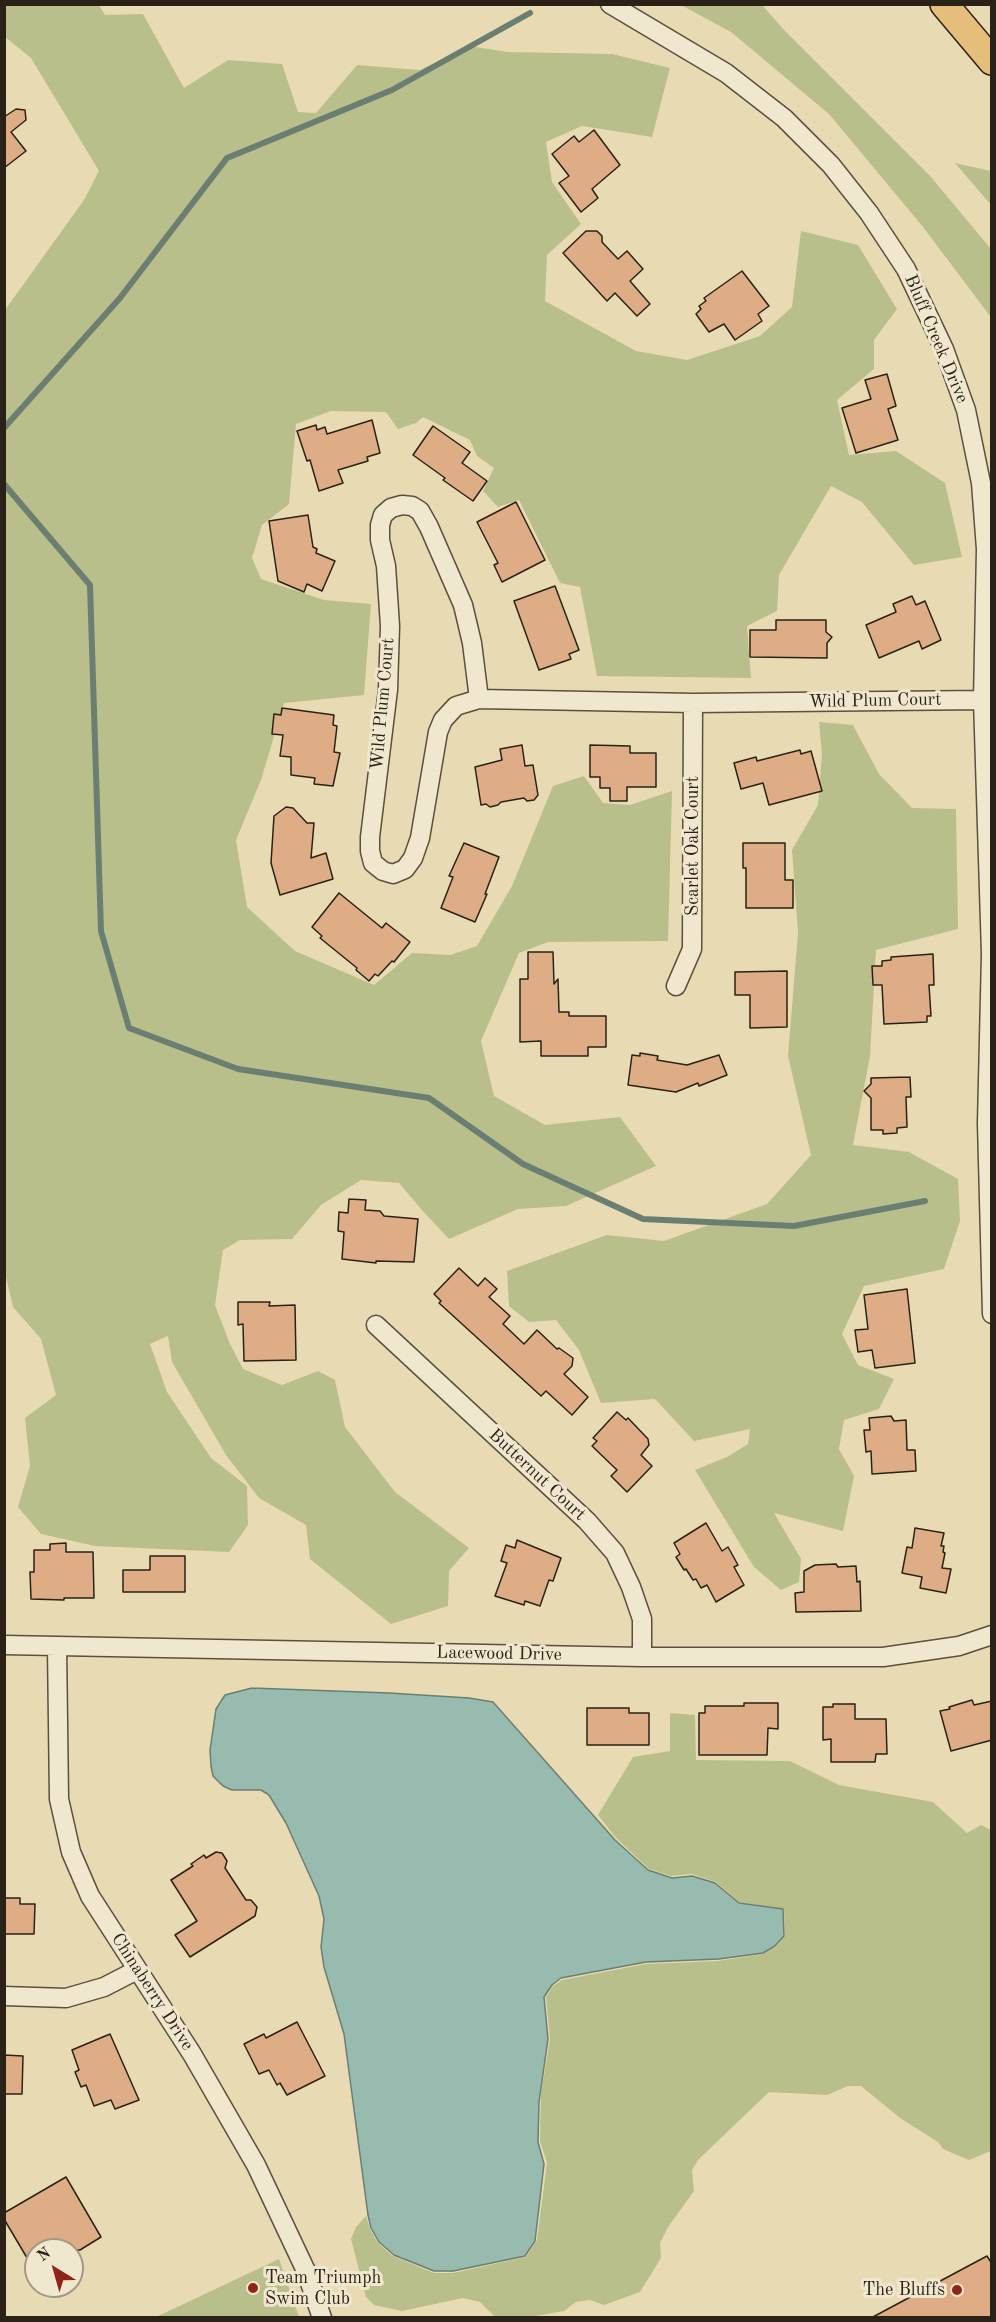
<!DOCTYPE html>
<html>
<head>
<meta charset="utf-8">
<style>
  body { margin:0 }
  #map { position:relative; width:996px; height:2322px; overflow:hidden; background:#e8dbb4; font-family:"Old Standard TT",serif }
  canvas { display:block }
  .frame { position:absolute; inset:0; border:6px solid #2a2217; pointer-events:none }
  .north { position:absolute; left:24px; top:2238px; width:60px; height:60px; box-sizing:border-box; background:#f0e8ce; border:2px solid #a19985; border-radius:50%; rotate:323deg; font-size:16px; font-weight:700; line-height:24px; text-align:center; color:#2a2217 }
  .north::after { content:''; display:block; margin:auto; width:21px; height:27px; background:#8f2418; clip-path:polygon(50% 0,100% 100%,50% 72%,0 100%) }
</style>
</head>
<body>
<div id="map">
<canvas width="996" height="2322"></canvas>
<div class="frame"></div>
<div class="north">N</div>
</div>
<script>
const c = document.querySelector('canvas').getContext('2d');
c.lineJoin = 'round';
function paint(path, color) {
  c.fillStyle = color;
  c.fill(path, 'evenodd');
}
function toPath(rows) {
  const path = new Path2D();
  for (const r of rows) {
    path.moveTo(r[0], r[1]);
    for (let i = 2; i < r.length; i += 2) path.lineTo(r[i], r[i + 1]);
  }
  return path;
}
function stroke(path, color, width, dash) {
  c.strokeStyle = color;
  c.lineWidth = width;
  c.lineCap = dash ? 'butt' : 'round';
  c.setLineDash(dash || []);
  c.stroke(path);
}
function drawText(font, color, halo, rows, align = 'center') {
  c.font = font + ' "Old Standard TT",serif';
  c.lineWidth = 6;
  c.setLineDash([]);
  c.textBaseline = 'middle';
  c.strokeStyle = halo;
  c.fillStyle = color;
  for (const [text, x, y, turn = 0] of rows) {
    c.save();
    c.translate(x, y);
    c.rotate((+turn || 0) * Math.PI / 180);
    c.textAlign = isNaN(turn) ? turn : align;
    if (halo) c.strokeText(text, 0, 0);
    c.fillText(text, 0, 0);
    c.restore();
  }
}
const green = toPath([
  [4,5,99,5,105,15,143,14,184,88,228,60,282,64,298,112,316,113,357,65,420,70,469,46,508,52,612,54,670,68,652,137,582,126,546,142,552,182,581,224,547,255,545,301,636,351,687,360,760,336,792,307,801,231,858,245,897,309,874,340,874,369,837,400,849,455,896,451,945,483,962,557,914,565,862,502,831,486,779,575,777,611,747,626,751,678,597,676,580,587,560,583,519,500,498,507,483,491,494,468,477,456,470,440,423,417,416,423,398,429,386,412,331,411,296,424,289,504,262,525,252,558,261,579,324,600,371,604,364,695,284,703,261,780,236,840,247,907,295,951,374,985,412,953,450,955,477,946,512,886,553,786,584,776,603,803,630,805,672,791,668,941,548,942,519,953,481,1041,494,1096,545,1125,620,1117,656,1166,566,1206,518,1209,449,1239,421,1209,399,1183,361,1180,321,1205,292,1239,240,1240,223,1250,215,1305,230,1344,243,1369,282,1385,318,1371,335,1380,345,1427,395,1492,469,1548,449,1571,448,1606,391,1624,310,1559,306,1525,259,1498,226,1455,172,1362,168,1336,150,1344,167,1392,211,1458,247,1486,248,1525,229,1552,95,1546,41,1534,18,1507,30,1466,25,1418,56,1395,41,1339,13,1307,4,1268,5,310,84,200,99,171,31,58,5,37],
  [681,5,762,5,785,31,931,177,991,249,991,326,990,316,923,227,829,114,731,32],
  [955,163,991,171,991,205],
  [819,722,853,725,879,774,912,808,956,809,958,929,876,950,870,1056,853,1145,909,1152,958,1179,960,1221,944,1269,864,1286,842,1334,858,1365,894,1379,879,1409,844,1420,839,1449,854,1476,843,1531,774,1513,801,1559,799,1582,781,1590,754,1567,695,1470,727,1457,748,1444,750,1429,694,1441,655,1399,601,1403,579,1350,556,1320,529,1322,509,1306,507,1271,607,1235,664,1241,767,1204,811,1155,788,1056,798,933,792,850,818,805,822,754],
  [670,1713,695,1715,696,1760,790,1761,839,1785,933,1802,967,1833,981,1825,991,1830,991,2151,969,2160,943,2149,938,2142,900,2118,861,2086,848,2086,827,2095,769,2092,698,2160,692,2170,694,2191,668,2227,660,2243,661,2258,640,2292,604,2305,590,2300,576,2302,564,2311,530,2317,495,2317,480,2302,463,2298,402,2311,374,2305,366,2297,351,2239,356,2227,366,2216,370,2229,378,2243,393,2256,434,2273,453,2273,526,2257,537,2240,547,2163,540,2141,541,2094,550,2039,546,1997,553,1986,562,1980,646,1964,718,1961,763,1954,776,1947,785,1936,784,1909,739,1902,716,1882,692,1874,671,1876,649,1869,616,1838,598,1815,633,1757,670,1751],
  [279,2259,299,2317,156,2317]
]);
const water = toPath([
  [252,1688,389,1693,469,1698,493,1702,615,1840,648,1870,672,1878,692,1876,715,1883,739,1903,783,1909,784,1936,775,1946,763,1953,719,1959,646,1962,561,1978,552,1985,544,1997,548,2039,539,2102,538,2142,544,2164,535,2241,525,2256,453,2271,434,2271,394,2255,379,2242,371,2228,368,2215,344,2034,324,1967,321,1947,324,1919,319,1896,286,1823,269,1795,261,1790,232,1790,223,1786,213,1776,211,1766,210,1750,216,1709,225,1695,252,1688]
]);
const stream = toPath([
  [4,428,120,298,227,158,392,90,530,13],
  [4,484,90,585,101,931,129,1028,238,1069,429,1098,523,1164,643,1219,794,1226,925,1201]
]);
const building = toPath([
  [16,109,25,110,26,120,11,132,26,151,4,168,4,117,16,109],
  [594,130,620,165,592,189,598,198,581,212,559,183,569,176,552,154,574,136,579,142,594,130],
  [586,231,597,231,602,236,602,242,618,259,627,251,643,269,630,281,650,304,637,316,615,293,607,301,563,253,586,231],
  [742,271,769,306,758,314,762,321,735,340,724,324,709,332,696,314,701,309,699,306,706,301,704,298,742,271],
  [887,374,896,406,888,409,898,440,856,453,842,408,871,399,865,380,887,374],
  [372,420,380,453,367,457,368,461,338,470,343,483,319,491,310,460,307,461,297,431,316,425,317,430,325,427,327,434,372,420],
  [433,426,470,452,462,463,487,481,473,501,443,480,445,478,413,455,433,426],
  [516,502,545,560,502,582,494,565,498,563,477,522,516,502],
  [308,515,313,547,317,549,316,553,335,561,322,591,307,584,304,592,278,581,269,521,308,515],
  [555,586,579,650,569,654,571,659,539,670,514,601,555,586],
  [912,596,916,605,925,601,941,640,922,649,919,641,879,658,866,625,896,612,893,604,912,596],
  [776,620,826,620,826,632,832,637,827,643,827,658,750,657,750,630,776,630,776,620],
  [282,708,334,715,333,725,337,726,334,752,340,753,333,786,314,784,315,778,291,775,291,757,280,756,283,735,272,734,274,714,281,715,282,708],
  [522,745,525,766,533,765,538,795,534,800,527,801,524,798,501,802,498,805,490,807,486,804,481,805,475,767,502,760,500,749,522,745],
  [590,745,630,746,630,753,656,753,656,787,627,787,627,801,610,801,610,788,600,788,600,777,590,777,590,745],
  [800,750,801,754,811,751,822,791,769,805,763,783,741,789,734,763,756,757,757,761,800,750],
  [286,807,293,808,307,823,314,823,311,858,326,853,333,879,280,895,271,863,274,816,286,807],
  [464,843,499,857,485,894,487,894,475,922,441,908,453,877,449,876,464,843],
  [743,843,785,843,785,880,793,880,793,908,746,908,746,868,743,868,743,843],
  [339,893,382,928,386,923,410,942,394,962,392,961,378,976,375,974,369,981,356,970,357,968,320,938,322,936,312,927,339,893],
  [528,952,553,952,554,984,558,979,559,1012,569,1012,569,1016,606,1016,606,1047,588,1047,588,1056,541,1056,541,1041,520,1042,520,979,528,979,528,952],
  [933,954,934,985,929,985,931,1016,927,1016,927,1022,884,1024,882,985,873,985,872,966,882,966,882,961,891,960,891,957,933,954],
  [787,971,787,1027,750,1028,750,995,735,995,735,972,787,971],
  [640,1053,658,1056,657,1060,687,1065,719,1055,727,1075,699,1086,698,1083,676,1092,628,1085,632,1055,640,1056,640,1053],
  [910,1077,911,1097,906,1097,907,1127,897,1128,897,1133,883,1134,883,1130,871,1130,871,1098,864,1091,871,1084,871,1078,910,1077],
  [349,1199,366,1200,365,1210,380,1211,384,1216,418,1219,414,1262,376,1261,376,1263,342,1259,344,1232,338,1231,339,1212,348,1213,349,1199],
  [459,1268,478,1286,485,1278,497,1289,489,1297,510,1316,503,1324,524,1344,537,1330,557,1349,559,1348,573,1358,572,1366,564,1374,588,1397,572,1415,546,1391,541,1396,439,1303,441,1301,434,1294,459,1268],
  [907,1289,915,1363,875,1368,872,1350,858,1352,855,1330,868,1329,864,1295,907,1289],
  [238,1302,270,1302,269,1306,295,1305,296,1360,244,1361,243,1324,238,1325,238,1302],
  [617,1412,626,1420,628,1418,648,1439,649,1445,641,1455,652,1466,627,1492,611,1476,617,1470,592,1446,597,1441,593,1438,617,1412],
  [891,1416,894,1421,906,1420,907,1450,915,1450,916,1471,872,1474,871,1451,866,1452,864,1430,870,1430,869,1418,891,1416],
  [706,1523,722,1551,728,1547,738,1565,734,1567,744,1585,716,1602,707,1585,701,1588,696,1579,693,1580,686,1569,684,1570,676,1557,680,1554,674,1543,706,1523],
  [915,1528,944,1533,941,1546,944,1546,943,1552,945,1553,942,1568,951,1569,946,1593,920,1588,922,1577,902,1573,907,1547,912,1548,915,1528],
  [517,1540,561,1558,553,1581,549,1580,540,1606,525,1601,524,1605,495,1596,507,1563,501,1561,506,1545,515,1548,517,1540],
  [66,1543,66,1552,93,1552,94,1598,64,1598,64,1600,31,1599,30,1572,34,1572,34,1550,50,1550,50,1544,66,1543],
  [150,1556,185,1556,185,1592,123,1592,123,1570,150,1570,150,1556],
  [836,1564,838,1567,856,1566,857,1582,860,1581,861,1611,796,1612,795,1593,804,1592,804,1571,815,1565,836,1564],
  [972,1700,974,1705,992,1701,992,1740,951,1751,940,1711,950,1709,949,1707,972,1700],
  [744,1703,778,1703,778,1729,768,1728,767,1755,699,1755,699,1713,705,1713,705,1706,744,1706,744,1703],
  [833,1704,855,1704,855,1719,886,1719,887,1754,876,1754,875,1762,831,1762,831,1739,823,1740,823,1707,833,1707,833,1704],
  [587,1708,629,1708,629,1713,649,1713,649,1745,587,1745,587,1708],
  [216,1852,222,1853,227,1861,225,1868,246,1900,251,1900,257,1907,255,1916,190,1957,175,1935,197,1921,171,1880,193,1866,191,1864,204,1855,206,1858,216,1852],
  [4,1898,20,1898,20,1904,35,1904,34,1934,4,1934,4,1898],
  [297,2022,325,2076,287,2095,280,2083,277,2085,269,2070,259,2074,244,2044,264,2034,266,2038,297,2022],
  [110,2034,139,2100,115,2109,111,2100,94,2106,86,2085,81,2087,75,2072,79,2070,72,2050,110,2034],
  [4,2055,23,2056,22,2094,4,2094,4,2055],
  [66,2177,101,2237,80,2250,36,2250,36,2273,4,2219,4,2213,66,2177],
  [987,2256,992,2264,992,2318,871,2318,987,2256]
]);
const minor = toPath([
  [610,4,726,73,784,118,831,165,869,213,906,269,944,349,966,410,981,483,986,549,983,700,991,954,987,1123,992,1314],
  [402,505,412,506,420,511,429,527,463,605,472,643,479,699,456,706,443,720,438,732,420,838,413,858,405,869,393,874,383,871,373,863,370,851,370,837,388,690,390,626,386,566,380,540,380,525,383,515,391,508,402,505],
  [479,699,693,703,983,700],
  [676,986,692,949,693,703],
  [376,1325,587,1521,615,1553,631,1587,642,1619,642,1657],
  [4,1645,642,1657,883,1657,959,1646,992,1635],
  [57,1646,59,1799,71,1852,90,1896,192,2054,256,2165,306,2271,322,2318],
  [4,1996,66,1998,104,1987,137,1970]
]);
const highway = toPath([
  [944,4,992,61]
]);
const markers = [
  [253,2288,6,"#8f2418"],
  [957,2290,6,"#8f2418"]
];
const streetNames = [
  ["Bluff Creek Drive",936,339,67],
  ["Wild Plum Court",875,701,-1],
  ["Wild Plum Court",383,704,-85],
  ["Scarlet Oak Court",693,846,-90],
  ["Butternut Court",537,1475,43],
  ["Lacewood Drive",499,1654,1],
  ["Chinaberry Drive",152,1992,57]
];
const poiNames = [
  ["Team Triumph",265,2278],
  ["Swim Club",265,2299],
  ["The Bluffs",945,2290,"right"]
];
paint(green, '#b9bf8a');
paint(water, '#97bbae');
stroke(water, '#6b7e72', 1.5);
stroke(stream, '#6b7e72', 6);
paint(building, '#dead85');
stroke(building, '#2a2217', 1.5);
stroke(minor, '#5a503e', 21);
stroke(highway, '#2a2217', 30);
stroke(minor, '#f0e8ce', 18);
stroke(highway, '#e4be7a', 27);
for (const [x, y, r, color] of markers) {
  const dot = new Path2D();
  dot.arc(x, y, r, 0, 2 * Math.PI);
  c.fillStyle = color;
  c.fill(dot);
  stroke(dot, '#f0e8ce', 2);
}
drawText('18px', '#2a2217', '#f0e8ce', streetNames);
drawText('18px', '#2a2217', '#f0e8ce', poiNames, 'left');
</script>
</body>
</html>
